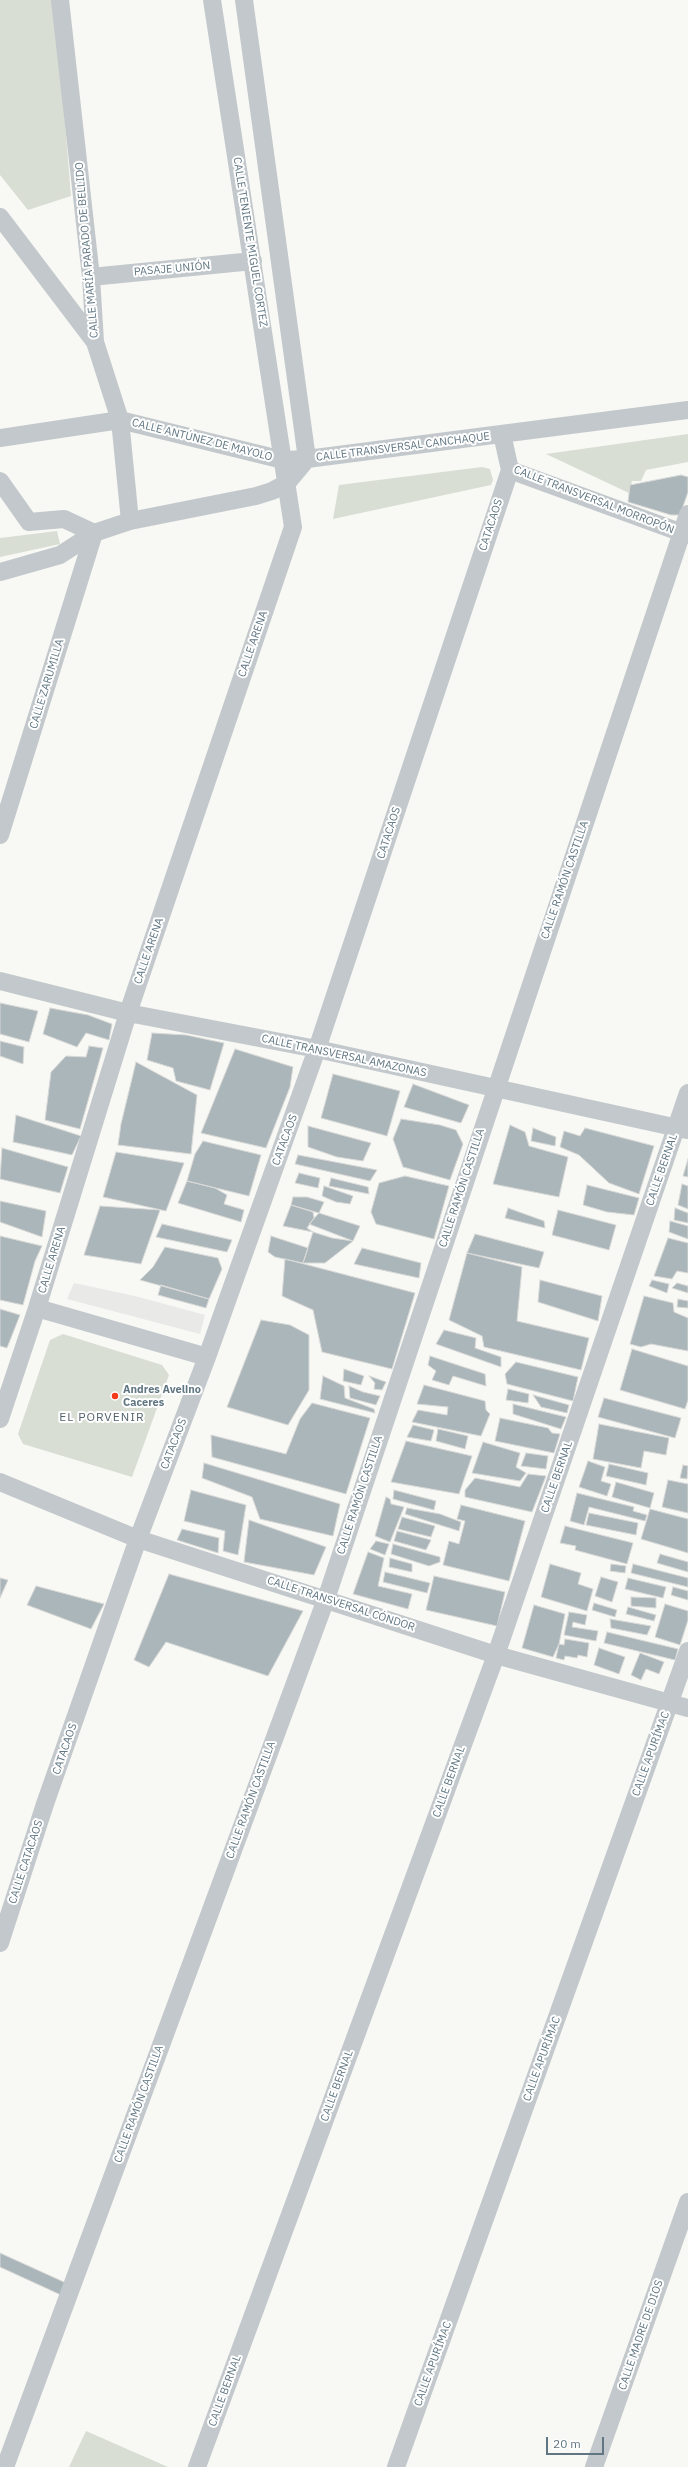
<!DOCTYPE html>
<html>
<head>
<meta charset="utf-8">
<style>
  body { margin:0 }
  #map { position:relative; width:688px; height:2467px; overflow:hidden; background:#f8f8f4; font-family:"IBM Plex Sans",sans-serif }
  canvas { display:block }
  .scale { position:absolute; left:546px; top:2437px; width:58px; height:18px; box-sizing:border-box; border:2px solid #607682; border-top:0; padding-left:5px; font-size:12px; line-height:14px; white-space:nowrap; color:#607682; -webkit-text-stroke:3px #fff; paint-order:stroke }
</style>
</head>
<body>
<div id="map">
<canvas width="688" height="2467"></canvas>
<div class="scale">20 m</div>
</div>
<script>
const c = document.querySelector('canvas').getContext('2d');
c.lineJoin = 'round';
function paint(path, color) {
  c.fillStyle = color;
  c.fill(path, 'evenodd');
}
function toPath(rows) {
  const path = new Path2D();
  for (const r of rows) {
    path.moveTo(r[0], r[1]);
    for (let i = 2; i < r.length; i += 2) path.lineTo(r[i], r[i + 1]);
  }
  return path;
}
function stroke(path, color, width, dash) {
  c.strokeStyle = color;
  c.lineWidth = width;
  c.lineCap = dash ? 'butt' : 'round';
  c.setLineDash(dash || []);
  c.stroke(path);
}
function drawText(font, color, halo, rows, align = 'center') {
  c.font = font + ' "IBM Plex Sans",sans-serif';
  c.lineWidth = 4;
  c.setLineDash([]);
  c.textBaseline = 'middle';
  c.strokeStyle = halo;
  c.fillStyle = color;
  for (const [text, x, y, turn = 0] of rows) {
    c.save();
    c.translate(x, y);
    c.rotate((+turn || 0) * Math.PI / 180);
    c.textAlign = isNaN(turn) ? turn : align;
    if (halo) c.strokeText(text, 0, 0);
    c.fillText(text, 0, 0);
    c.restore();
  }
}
const built = toPath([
  [74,1283,135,1296,205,1315,200,1334,67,1299]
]);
const green = toPath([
  [0,0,55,0,71,196,28,210,0,175],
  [688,434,688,462,646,470,641,481,632,481,629,493,546,454],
  [482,467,490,469,493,480,491,485,333,519,339,485],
  [57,531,60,544,0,557,0,538],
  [63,1334,162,1365,169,1375,132,1477,23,1444,18,1434,50,1340],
  [86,2431,168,2467,69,2467]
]);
const building = toPath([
  [681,475,688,477,688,492,680,515,671,515,628,502,630,485,681,475],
  [0,1003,38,1011,29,1042,0,1034,0,1003],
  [50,1008,88,1015,112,1024,109,1040,86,1033,77,1047,43,1034,50,1008],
  [152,1033,186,1035,224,1043,210,1090,176,1081,173,1068,147,1060,152,1033],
  [0,1041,24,1047,23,1064,0,1056,0,1041],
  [89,1046,103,1048,80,1129,45,1120,51,1072,66,1056,86,1057,89,1046],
  [235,1049,293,1067,290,1087,266,1148,201,1133,235,1049],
  [136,1062,197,1095,191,1154,118,1145,121,1124,136,1062],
  [333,1074,400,1091,387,1136,321,1118,333,1074],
  [413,1084,469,1105,461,1123,404,1107,413,1084],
  [16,1115,81,1136,72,1155,13,1142,16,1115],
  [401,1119,440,1125,456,1130,463,1144,450,1180,403,1167,393,1139,401,1119],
  [510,1125,525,1132,529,1146,568,1157,559,1197,493,1184,510,1125],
  [308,1126,371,1143,363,1161,337,1157,308,1147,308,1126],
  [533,1128,556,1137,555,1146,531,1141,533,1128],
  [585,1128,654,1146,639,1194,609,1183,579,1155,560,1147,564,1131,580,1136,585,1128],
  [203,1141,261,1155,249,1196,187,1181,195,1154,203,1141],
  [2,1148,68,1167,60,1193,0,1179,2,1148],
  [116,1152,184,1163,166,1211,103,1197,116,1152],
  [298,1155,377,1170,370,1181,295,1164,298,1155],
  [688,1159,688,1177,683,1176,688,1159],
  [299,1173,320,1178,318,1188,295,1183,299,1173],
  [405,1176,449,1186,434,1239,376,1224,371,1212,379,1183,405,1176],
  [331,1178,368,1187,369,1194,329,1186,331,1178],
  [187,1181,215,1188,227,1195,224,1204,244,1210,241,1222,178,1203,187,1181],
  [682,1184,688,1186,688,1209,678,1205,682,1184],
  [587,1185,639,1198,634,1215,607,1212,583,1205,587,1185],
  [324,1186,353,1196,350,1204,336,1202,322,1196,324,1186],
  [293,1197,307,1197,324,1202,319,1213,291,1205,293,1197],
  [0,1201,46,1211,42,1237,0,1222,0,1201],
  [291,1205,313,1212,314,1218,307,1228,313,1232,283,1226,291,1205],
  [100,1206,160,1210,141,1264,84,1255,100,1206],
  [508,1208,544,1221,545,1228,505,1218,508,1208],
  [675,1208,688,1213,688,1223,674,1220,675,1208],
  [558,1210,616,1225,609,1250,552,1235,558,1210],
  [319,1213,360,1226,353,1241,309,1224,319,1213],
  [670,1221,688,1226,688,1239,669,1232,670,1221],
  [162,1224,232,1240,227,1252,156,1237,162,1224],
  [313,1232,332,1238,353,1241,325,1263,303,1263,313,1232],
  [475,1234,544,1252,539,1268,467,1253,475,1234],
  [0,1236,42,1246,35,1261,23,1305,0,1300,0,1236],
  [271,1236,308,1248,303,1263,275,1257,268,1252,271,1236],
  [668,1238,688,1243,688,1273,677,1271,672,1279,654,1276,668,1238],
  [165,1247,218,1258,222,1269,209,1299,140,1280,153,1267,165,1247],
  [362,1248,421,1263,419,1278,354,1264,362,1248],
  [467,1253,522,1267,517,1321,589,1338,581,1370,484,1347,482,1336,449,1320,467,1253],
  [285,1259,415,1293,392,1369,322,1352,313,1310,282,1296,285,1259],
  [540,1280,602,1296,598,1321,538,1302,540,1280],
  [652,1280,669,1284,667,1293,649,1286,652,1280],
  [677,1283,688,1286,688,1293,672,1288,677,1283],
  [161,1285,209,1299,206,1308,158,1295,161,1285],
  [644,1296,673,1303,674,1312,688,1318,688,1351,651,1344,641,1347,630,1344,644,1296],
  [678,1299,688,1301,688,1308,677,1307,678,1299],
  [0,1309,20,1315,7,1348,0,1346,0,1309],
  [261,1320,290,1325,309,1335,309,1390,288,1425,227,1407,261,1320],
  [444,1330,476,1338,475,1348,501,1357,501,1367,436,1344,444,1330],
  [632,1349,688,1366,688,1400,685,1409,620,1390,632,1349],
  [430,1356,485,1374,486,1386,453,1376,449,1385,432,1380,436,1371,428,1365,430,1356],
  [516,1362,578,1377,573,1401,507,1384,505,1374,516,1362],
  [344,1369,364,1376,361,1385,343,1381,344,1369],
  [323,1376,344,1386,345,1398,374,1409,375,1413,320,1399,323,1376],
  [369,1376,386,1382,382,1390,374,1389,375,1383,369,1376],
  [424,1385,485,1401,486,1410,490,1414,481,1436,412,1422,418,1410,447,1415,448,1407,417,1404,424,1385],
  [349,1386,363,1392,380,1396,376,1405,350,1398,349,1386],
  [508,1389,529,1394,528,1403,506,1400,508,1389],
  [533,1395,569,1405,567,1413,541,1407,533,1395],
  [604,1398,681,1418,675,1438,598,1417,604,1398],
  [312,1403,370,1418,346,1494,212,1457,211,1435,286,1454,300,1419,312,1403],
  [513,1404,566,1417,561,1429,513,1414,513,1404],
  [500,1418,548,1428,552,1433,560,1434,554,1453,495,1441,500,1418],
  [599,1424,669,1438,666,1455,644,1451,641,1468,593,1459,599,1424],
  [413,1425,434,1430,431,1441,407,1437,413,1425],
  [438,1429,468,1436,465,1449,436,1441,438,1429],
  [406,1441,472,1456,459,1494,391,1482,406,1441],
  [483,1442,520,1453,516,1467,526,1473,520,1481,472,1473,483,1442],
  [526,1453,548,1456,546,1469,521,1466,526,1453],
  [588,1461,605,1467,601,1481,611,1484,607,1496,579,1487,588,1461],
  [204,1463,340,1504,333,1536,260,1519,252,1497,202,1478,204,1463],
  [609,1464,648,1473,646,1485,606,1476,609,1464],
  [683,1465,688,1466,687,1479,680,1478,683,1465],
  [528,1474,546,1476,532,1512,465,1497,465,1490,475,1478,520,1487,528,1474],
  [668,1480,688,1484,688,1513,662,1507,668,1480],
  [616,1482,654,1493,650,1508,612,1497,616,1482],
  [191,1490,246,1505,238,1555,223,1551,225,1531,184,1521,191,1490],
  [394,1490,436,1501,434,1510,393,1499,394,1490],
  [577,1493,634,1507,633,1511,647,1515,645,1521,589,1507,584,1525,570,1521,577,1493],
  [386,1497,390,1499,391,1504,404,1507,390,1542,375,1536,386,1497],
  [461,1505,525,1521,509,1581,443,1565,449,1541,459,1544,465,1521,457,1519,461,1505],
  [407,1508,440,1514,461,1522,459,1531,405,1514,407,1508],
  [650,1509,688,1519,688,1553,641,1539,650,1509],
  [589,1513,638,1523,636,1535,586,1525,589,1513],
  [402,1517,435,1526,431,1537,398,1529,402,1517],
  [249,1520,326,1547,314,1575,244,1562,249,1520],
  [565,1526,633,1543,627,1564,575,1550,576,1546,560,1543,565,1526],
  [182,1529,219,1538,218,1553,177,1540,182,1529],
  [397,1531,431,1540,426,1550,394,1541,397,1531],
  [376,1541,389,1544,385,1555,370,1549,376,1541],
  [393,1544,440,1557,440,1562,429,1566,391,1554,393,1544],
  [368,1552,384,1558,378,1586,412,1594,408,1609,353,1594,368,1552],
  [660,1554,688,1562,688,1572,657,1563,660,1554],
  [390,1558,412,1564,412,1572,389,1567,390,1558],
  [550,1564,581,1573,578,1584,593,1589,587,1611,541,1597,550,1564],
  [611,1564,626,1566,625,1573,610,1571,611,1564],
  [633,1564,688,1578,688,1587,631,1573,633,1564],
  [385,1572,430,1583,427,1593,383,1582,385,1572],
  [169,1574,303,1611,268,1676,166,1642,149,1667,134,1660,169,1574],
  [434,1576,505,1592,497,1626,426,1610,434,1576],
  [601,1577,618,1582,612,1602,595,1596,601,1577],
  [0,1578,8,1580,0,1598,0,1578],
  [628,1578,666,1587,663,1598,625,1589,628,1578],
  [36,1586,104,1604,91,1629,27,1605,36,1586],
  [673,1587,688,1591,688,1600,671,1595,673,1587],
  [631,1597,656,1598,656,1608,631,1606,631,1597],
  [594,1603,617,1610,615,1617,592,1610,594,1603],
  [665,1604,688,1611,688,1620,680,1645,655,1637,665,1604],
  [534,1605,565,1614,559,1644,553,1657,522,1648,534,1605],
  [628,1607,656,1615,654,1621,626,1614,628,1607],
  [569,1612,587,1615,585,1625,573,1622,572,1627,598,1631,596,1641,564,1635,569,1612],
  [610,1619,651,1626,647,1635,611,1628,610,1619],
  [607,1632,678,1649,675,1660,604,1643,607,1632],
  [565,1639,589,1643,587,1657,578,1655,577,1658,565,1656,564,1660,556,1658,559,1644,564,1645,565,1639],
  [599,1648,625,1657,619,1674,594,1665,599,1648],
  [640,1653,664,1662,659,1674,646,1669,641,1680,631,1675,640,1653],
  [0,2253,66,2283,61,2295,0,2267,0,2253]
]);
const street = toPath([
  [60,0,91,277,95,342,120,420,130,521],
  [0,217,95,342],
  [91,277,253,261],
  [502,434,510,470,688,535],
  [0,438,120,420,283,460,307,459,244,0],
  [0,481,29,522,64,519,94,533,0,835],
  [0,572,60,555,94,533,130,521,256,496,272,491,287,483,307,459,688,410],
  [0,981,128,1013,317,1049,687,1130],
  [37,1308,207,1357],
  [0,1419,37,1308,128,1013,293,527,212,0],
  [0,1482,138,1539,496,1655,688,1708],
  [0,1943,45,1804,138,1539,207,1357,317,1049,510,470],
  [5,2467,326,1599,688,514],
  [197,2467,496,1655,688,1093],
  [396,2467,688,1651],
  [594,2467,688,2202]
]);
const markers = [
  [115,1396,4,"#f33a19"]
];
const streetNames = [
  ["CALLE TENIENTE MIGUEL CORTEZ",250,242,81],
  ["CALLE MARÍA PARADO DE BELLIDO",87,250,-95],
  ["PASAJE UNIÓN",172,269,-5],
  ["CALLE ANTÚNEZ DE MAYOLO",202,440,14],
  ["CALLE TRANSVERSAL CANCHAQUE",403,447,-7],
  ["CALLE TRANSVERSAL MORROPÓN",594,500,21],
  ["CATACAOS",491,525,-72],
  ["CALLE ARENA",253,644,-71],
  ["CALLE ZARUMILLA",47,684,-73],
  ["CATACAOS",389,833,-72],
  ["CALLE RAMÓN CASTILLA",565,880,-71],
  ["CALLE ARENA",149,951,-71],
  ["CALLE TRANSVERSAL AMAZONAS",344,1056,12],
  ["CATACAOS",285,1140,-70],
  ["CALLE BERNAL",662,1170,-71],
  ["CALLE RAMÓN CASTILLA",462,1188,-72],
  ["CALLE ARENA",52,1260,-73],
  ["CATACAOS",174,1444,-69],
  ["CALLE BERNAL",557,1477,-71],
  ["CALLE RAMÓN CASTILLA",360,1495,-72],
  ["CALLE TRANSVERSAL CÓNDOR",341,1604,18],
  ["CATACAOS",65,1749,-71],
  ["CALLE APURÍMAC",651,1754,-70],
  ["CALLE BERNAL",449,1782,-70],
  ["CALLE RAMÓN CASTILLA",251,1800,-70],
  ["CALLE CATACAOS",26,1862,-72],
  ["CALLE APURÍMAC",542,2059,-70],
  ["CALLE BERNAL",337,2086,-70],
  ["CALLE RAMÓN CASTILLA",139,2104,-70],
  ["CALLE MADRE DE DIOS",641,2335,-71],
  ["CALLE APURÍMAC",433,2364,-70],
  ["CALLE BERNAL",225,2391,-70]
];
const poiNames = [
  ["Andres Avelino",123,1390],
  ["Caceres",123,1403]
];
const neighbourhoodNames = [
  ["EL PORVENIR",102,1418]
];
paint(built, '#e9e9e8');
paint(green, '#d8ded3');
paint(building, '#abb6ba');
stroke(building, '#d9d9d7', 1);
stroke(street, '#c2c8cb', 18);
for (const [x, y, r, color] of markers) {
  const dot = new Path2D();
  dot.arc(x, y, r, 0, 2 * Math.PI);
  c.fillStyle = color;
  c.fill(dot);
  stroke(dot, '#fff', 1.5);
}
drawText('11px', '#607682', '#fff', streetNames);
drawText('bold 11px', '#607682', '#fff', poiNames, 'left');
c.letterSpacing = '1px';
drawText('12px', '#53636d', '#fff', neighbourhoodNames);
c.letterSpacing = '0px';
</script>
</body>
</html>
